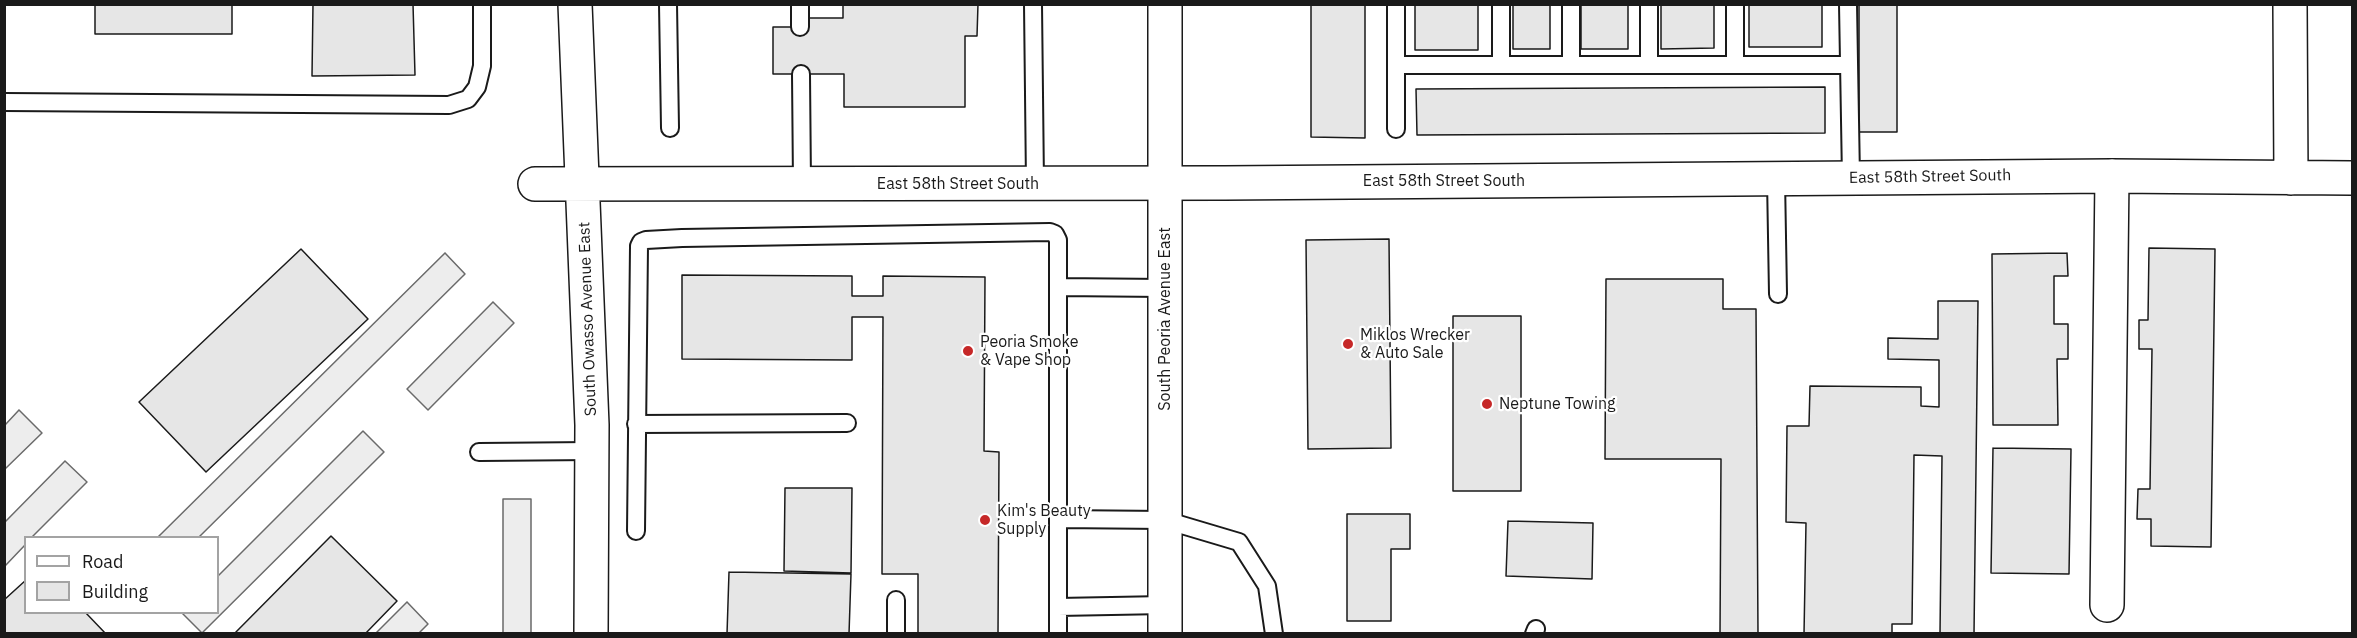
<!DOCTYPE html>
<html>
<head>
<meta charset="utf-8">
<style>
  body { margin:0 }
  #map { position:relative; width:2357px; height:638px; overflow:hidden; background:#fff; font-family:"IBM Plex Sans",sans-serif }
  canvas { display:block }
  .frame { position:absolute; inset:0; border:6px solid #1a1a1a; pointer-events:none }
  .legend { position:absolute; left:24px; top:536px; width:195px; height:78px; box-sizing:border-box; background:#fff; border:2px solid #a3a3a3; margin:0; padding:8px 10px; list-style:none; font-size:18px; color:#1a1a1a }
  .legend li { display:flex; align-items:center; gap:12px; height:30px }
  .legend b { width:30px; border:2px solid #a3a3a3 }
</style>
</head>
<body>
<div id="map">
<canvas width="2357" height="638"></canvas>
<div class="frame"></div>
<ul class="legend">
<li><b style="height:8px;background:#fff"></b>Road</li>
<li><b style="height:16px;background:#e6e6e6"></b>Building</li>
</ul>
</div>
<script>
const c = document.querySelector('canvas').getContext('2d');
c.lineJoin = 'round';
function paint(path, color) {
  c.fillStyle = color;
  c.fill(path, 'evenodd');
}
function toPath(rows) {
  const path = new Path2D();
  for (const r of rows) {
    path.moveTo(r[0], r[1]);
    for (let i = 2; i < r.length; i += 2) path.lineTo(r[i], r[i + 1]);
  }
  return path;
}
function stroke(path, color, width, dash) {
  c.strokeStyle = color;
  c.lineWidth = width;
  c.lineCap = dash ? 'butt' : 'round';
  c.setLineDash(dash || []);
  c.stroke(path);
}
function drawText(font, color, halo, rows, align = 'center') {
  c.font = font + ' "IBM Plex Sans",sans-serif';
  c.lineWidth = 4.5;
  c.setLineDash([]);
  c.textBaseline = 'middle';
  c.strokeStyle = halo;
  c.fillStyle = color;
  for (const [text, x, y, turn = 0] of rows) {
    c.save();
    c.translate(x, y);
    c.rotate((+turn || 0) * Math.PI / 180);
    c.textAlign = isNaN(turn) ? turn : align;
    if (halo) c.strokeText(text, 0, 0);
    c.fillText(text, 0, 0);
    c.restore();
  }
}
const parking = toPath([
  [445,253,465,274,199,537,158,537,445,253],
  [493,302,514,323,428,410,407,389,493,302],
  [19,410,42,433,5,469,5,425,19,410],
  [363,431,384,452,202,633,182,613,218,612,218,576,363,431],
  [65,461,87,482,32,537,26,538,25,545,5,566,5,522,65,461],
  [503,499,531,499,531,633,503,633,503,499],
  [407,602,428,624,419,633,376,633,407,602]
]);
const building = toPath([
  [95,4,232,4,232,34,95,34,95,4],
  [313,4,413,4,415,75,312,76,313,4],
  [843,4,978,4,977,36,965,36,965,107,844,107,844,74,773,74,773,27,806,27,806,18,843,18,843,4],
  [1311,4,1365,4,1365,138,1311,137,1311,4],
  [1415,4,1478,4,1478,50,1415,50,1415,4],
  [1513,4,1550,4,1550,49,1513,49,1513,4],
  [1581,4,1628,4,1628,49,1581,49,1581,4],
  [1661,4,1714,4,1714,48,1661,49,1661,4],
  [1749,4,1822,4,1822,47,1749,47,1749,4],
  [1859,4,1897,4,1897,132,1859,132,1859,4],
  [1825,87,1825,133,1417,135,1416,89,1825,87],
  [1389,239,1391,448,1308,449,1306,240,1389,239],
  [2149,248,2215,249,2211,547,2151,546,2151,519,2137,519,2138,489,2150,489,2152,349,2139,349,2139,320,2148,320,2149,248],
  [301,249,368,319,206,472,139,402,301,249],
  [2067,253,2068,276,2054,276,2054,324,2068,324,2068,359,2057,359,2058,425,1993,425,1992,254,2067,253],
  [682,275,852,276,852,296,883,296,883,276,985,277,984,451,999,452,998,634,918,634,918,574,882,574,883,317,852,317,852,360,682,359,682,275],
  [1606,279,1723,279,1723,309,1756,309,1758,634,1720,634,1721,459,1605,459,1606,279],
  [1938,301,1978,301,1974,634,1940,634,1942,456,1914,455,1912,624,1892,624,1892,634,1804,634,1806,523,1786,522,1787,426,1809,426,1810,386,1921,387,1921,406,1939,407,1939,360,1888,359,1888,338,1938,339,1938,301],
  [1453,316,1521,316,1521,491,1453,491,1453,316],
  [1993,448,2071,449,2069,574,1991,573,1993,448],
  [785,488,852,488,851,573,784,571,785,488],
  [1347,514,1410,514,1410,549,1391,549,1391,621,1347,621,1347,514],
  [1508,521,1593,523,1592,579,1506,576,1508,521],
  [331,536,397,601,365,634,234,634,331,536],
  [729,572,851,574,849,634,727,634,729,572],
  [26,580,26,612,85,612,106,634,4,634,4,600,26,580]
]);
const service = toPath([
  [668,4,670,128],
  [800,4,800,27],
  [1033,4,1035,184],
  [1396,4,1396,129],
  [1501,4,1501,65],
  [1571,4,1571,65],
  [1649,4,1649,65],
  [1848,4,1851,178],
  [1396,65,1849,65],
  [1735,65,1735,4],
  [801,74,802,184],
  [4,102,449,105,468,99,477,87,482,66,482,4],
  [1776,179,1778,294],
  [636,424,847,423],
  [479,452,592,451],
  [1058,519,1165,520,1239,542,1267,586,1274,634],
  [636,531,639,246,641,242,646,240,682,238,1050,232,1055,234,1058,240,1058,287],
  [1058,607,1165,605],
  [896,634,896,600],
  [1058,634,1058,287,1165,288],
  [1534,634,1536,629]
]);
const minor = toPath([
  [575,4,592,425,591,634],
  [2290,4,2291,178],
  [535,184,1225,183,2112,176,2352,178],
  [2107,605,2112,176]
]);
const secondary = toPath([
  [1165,4,1165,634]
]);
const markers = [
  [1348,344,6,"#c62828"],
  [968,351,6,"#c62828"],
  [1487,404,6,"#c62828"],
  [985,520,6,"#c62828"]
];
const streetNames = [
  ["East 58th Street South",1930,177,-1],
  ["East 58th Street South",1444,181],
  ["East 58th Street South",958,184],
  ["South Owasso Avenue East",588,319,-92],
  ["South Peoria Avenue East",1165,319,-90]
];
const poiNames = [
  ["Miklos Wrecker",1360,335],
  ["& Auto Sale",1360,353],
  ["Peoria Smoke",980,342],
  ["& Vape Shop",980,360],
  ["Neptune Towing",1499,404],
  ["Kim's Beauty",997,511],
  ["Supply",997,529]
];
paint(parking, '#ededed');
stroke(parking, '#6a6a6a', 1.5);
paint(building, '#e6e6e6');
stroke(building, '#1a1a1a', 1.5);
stroke(service, '#1a1a1a', 20);
stroke(minor, '#1a1a1a', 36);
stroke(secondary, '#1a1a1a', 36);
stroke(service, '#fff', 16);
stroke(minor, '#fff', 33);
stroke(secondary, '#fff', 33);
for (const [x, y, r, color] of markers) {
  const dot = new Path2D();
  dot.arc(x, y, r, 0, 2 * Math.PI);
  c.fillStyle = color;
  c.fill(dot);
  stroke(dot, '#fff', 2);
}
drawText('16px', '#1a1a1a', '#fff', streetNames);
drawText('16px', '#1a1a1a', '#fff', poiNames, 'left');
</script>
</body>
</html>
